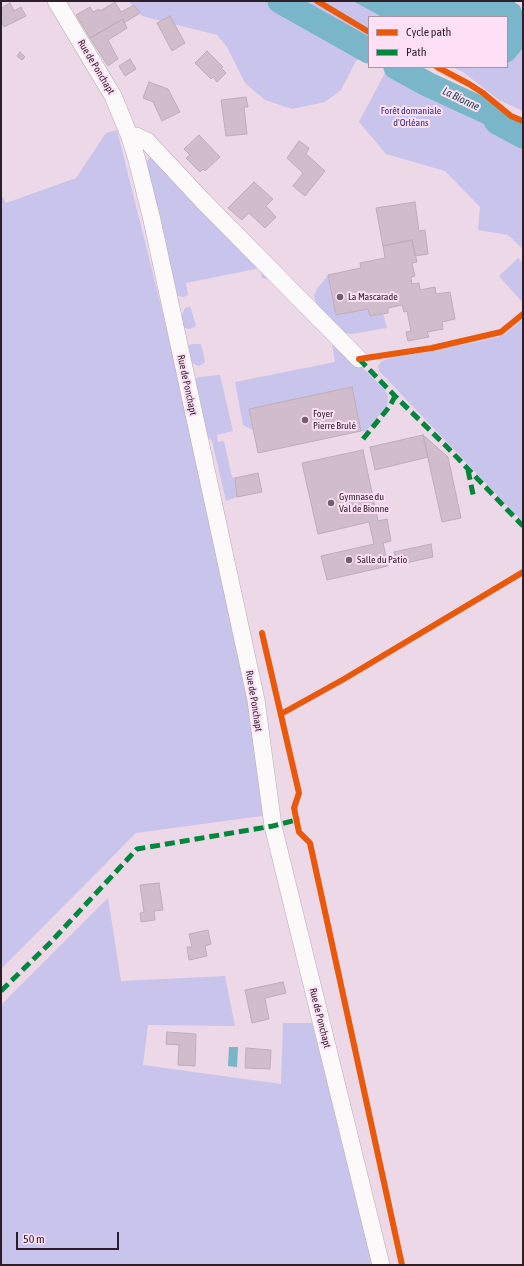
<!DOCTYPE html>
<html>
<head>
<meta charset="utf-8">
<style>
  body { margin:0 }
  #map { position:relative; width:524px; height:1266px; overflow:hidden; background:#edd8e7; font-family:"Asap Condensed",sans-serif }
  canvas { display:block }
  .frame { position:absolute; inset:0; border:2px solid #2c1f28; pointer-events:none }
  .legend { position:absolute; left:368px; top:16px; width:140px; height:52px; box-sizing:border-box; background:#fee0f6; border:1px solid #aa93a4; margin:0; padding:5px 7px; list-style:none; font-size:12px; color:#2c1f28 }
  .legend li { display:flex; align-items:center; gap:8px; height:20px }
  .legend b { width:20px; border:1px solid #aa93a4 }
  .scale { position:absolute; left:16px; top:1232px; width:103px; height:18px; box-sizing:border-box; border:2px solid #2c1f28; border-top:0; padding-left:5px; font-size:12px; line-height:14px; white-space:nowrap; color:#2c1f28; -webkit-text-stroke:3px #fee0f6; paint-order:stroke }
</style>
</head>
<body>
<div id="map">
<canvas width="524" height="1266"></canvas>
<div class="frame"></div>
<ul class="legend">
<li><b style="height:5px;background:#e8590c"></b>Cycle path</li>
<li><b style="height:5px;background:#00873e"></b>Path</li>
</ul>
<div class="scale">50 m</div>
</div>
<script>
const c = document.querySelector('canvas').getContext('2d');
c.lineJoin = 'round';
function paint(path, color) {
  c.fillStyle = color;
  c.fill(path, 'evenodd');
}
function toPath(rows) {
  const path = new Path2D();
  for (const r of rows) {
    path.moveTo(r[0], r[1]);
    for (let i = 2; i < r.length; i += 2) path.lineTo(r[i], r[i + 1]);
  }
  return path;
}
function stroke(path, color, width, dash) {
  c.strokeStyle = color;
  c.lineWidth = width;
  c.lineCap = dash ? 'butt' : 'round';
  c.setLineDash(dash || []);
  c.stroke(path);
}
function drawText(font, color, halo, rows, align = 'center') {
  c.font = font + ' "Asap Condensed",sans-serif';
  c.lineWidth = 4;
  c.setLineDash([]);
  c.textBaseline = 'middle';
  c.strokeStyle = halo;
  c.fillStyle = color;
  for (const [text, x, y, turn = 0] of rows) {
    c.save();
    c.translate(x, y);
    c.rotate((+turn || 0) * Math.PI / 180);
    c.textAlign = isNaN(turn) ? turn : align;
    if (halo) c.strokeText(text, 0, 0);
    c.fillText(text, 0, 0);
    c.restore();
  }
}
const green = toPath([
  [128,1,366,1,392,17,369,17,369,53,356,61,341,90,325,102,292,109,265,100,245,83,227,47,217,35,142,16],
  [523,50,523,111,499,100,463,72,452,67,507,67,507,53],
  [388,67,415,67,523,141,523,249,508,235,478,230,480,207,445,171,386,154,359,122],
  [117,130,182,390,276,814,136,833,1,969,1,194,6,203,76,178,106,133],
  [153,157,164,165,171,180,202,212,212,216,273,280,262,278,260,268,186,283,188,295,183,297,179,296,175,293,148,172,147,162,149,158],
  [518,258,523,263,523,303,499,276],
  [328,275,336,315,368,309,370,316,383,313,387,328,351,334,341,332,317,305,314,296,317,289],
  [190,306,196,325,195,327,189,329,182,327,180,320,185,308],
  [523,319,523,522,379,371,378,366,381,362,386,359,434,351,498,337,506,333],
  [337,343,384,389,388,396,387,406,365,432,361,431,352,387,249,409,253,430,243,425,235,382,335,362,332,344],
  [192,344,201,344,205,361,204,363,199,366,189,362,186,351,188,346],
  [220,375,233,431,217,435,218,442,224,441,232,477,235,478,237,497,226,501,212,441,209,438,202,426,193,381,198,377],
  [108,898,121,981,225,976,235,1026,148,1025,143,1065,281,1084,283,1023,312,1023,374,1265,1,1265,1,1005]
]);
const water = toPath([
  [353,1,513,1,520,6,523,13,523,48,513,60,507,63,507,17,382,17],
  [229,1047,238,1047,237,1067,228,1066]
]);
const river = toPath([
  [280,1,369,51],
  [396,67,427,84,492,114,497,122,523,136]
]);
const building = toPath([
  [115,2,121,12,134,5,140,13,124,23,123,19,90,38,76,15,90,7,93,12,99,9,100,11,115,2],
  [10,3,14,11,21,7,26,16,4,27,1,21,1,8,10,3],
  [170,16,185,43,172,51,157,23,170,16],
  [123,19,127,28,108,40,118,59,108,66,90,38,123,19],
  [207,51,223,67,221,68,226,73,217,82,213,77,211,79,195,63,207,51],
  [20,52,25,57,22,60,17,56,20,52],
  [130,59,136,69,125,76,119,66,130,59],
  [149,82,168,89,180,112,162,121,153,102,143,98,149,82],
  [246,97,248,107,244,107,247,134,226,136,221,100,246,97],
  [199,135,220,157,205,171,203,169,200,172,186,158,190,155,184,149,199,135],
  [299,141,309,148,306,154,325,171,305,196,293,186,303,173,287,158,299,141],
  [254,182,273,199,266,206,276,217,265,228,249,213,242,220,228,208,254,182],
  [415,202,419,231,425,230,428,254,415,256,412,240,383,246,376,208,415,202],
  [412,240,417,262,412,263,415,276,411,277,412,284,419,283,420,290,435,287,436,294,450,292,455,319,442,322,443,329,427,332,429,337,408,341,406,332,411,331,407,311,404,312,402,305,388,308,388,313,370,316,368,309,336,315,328,275,361,268,360,263,385,258,383,246,412,240],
  [352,387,361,431,258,453,249,409,352,387],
  [423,435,428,457,375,470,370,447,423,435],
  [423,435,448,457,461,518,442,522,423,435],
  [363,450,378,521,387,519,391,541,383,543,388,566,327,580,321,556,374,544,369,522,318,534,302,463,363,450],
  [258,473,262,492,237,497,235,478,258,473],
  [431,544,433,557,397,565,394,552,431,544],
  [159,883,163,910,154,911,155,920,141,922,140,913,144,912,140,885,159,883],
  [208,930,211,944,205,946,207,956,189,960,187,947,192,947,189,934,208,930],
  [283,982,286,993,265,998,269,1019,252,1023,245,990,283,982],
  [167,1032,196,1034,195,1066,178,1065,179,1045,166,1044,167,1032],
  [246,1048,271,1050,270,1069,245,1068,246,1048]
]);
const minor = toPath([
  [56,1,113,96,130,137,137,160,152,220,256,700,273,826,381,1265],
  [130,137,136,136,147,141,202,200,359,359]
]);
const quiet = toPath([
  [359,359,395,396,446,446,523,526],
  [363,439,390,406,395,396],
  [468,470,474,499],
  [1,991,49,944,137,849,273,826,296,820]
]);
const cycleway = toPath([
  [317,1,369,32],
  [437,67,469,84,483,93,511,116,523,121],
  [359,359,432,348,501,332,523,314],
  [262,633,299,793,294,808,299,832,310,843,402,1265],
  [281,714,344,679,523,572]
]);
const markers = [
  [340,297,4,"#70606b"],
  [305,420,4,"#70606b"],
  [331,503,4,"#70606b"],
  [349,560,4,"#70606b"]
];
const streetNames = [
  ["Rue de Ponchapt",96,67,59],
  ["Rue de Ponchapt",187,385,78],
  ["Rue de Ponchapt",254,701,81],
  ["Rue de Ponchapt",320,1018,76]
];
const parkNames = [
  ["Forêt domaniale",411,111],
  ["d'Orléans",411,123]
];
const poiNames = [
  ["La Mascarade",348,297],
  ["Foyer",313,414],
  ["Pierre Brulé",313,426],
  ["Gymnase du",339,497],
  ["Val de Bionne",339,509],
  ["Salle du Patio",357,560]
];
const waterNames = [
  ["La Bionne",461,99,26]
];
paint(green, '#c8c4eb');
paint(water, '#79b6ca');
stroke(river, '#79b6ca', 25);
paint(building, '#d1bccc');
stroke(building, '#bdadb8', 1);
stroke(minor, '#bdadb8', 18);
stroke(minor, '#fcf9fb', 17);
stroke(quiet, '#00873e', 5, [10, 5]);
stroke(cycleway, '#e8590c', 6);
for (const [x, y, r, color] of markers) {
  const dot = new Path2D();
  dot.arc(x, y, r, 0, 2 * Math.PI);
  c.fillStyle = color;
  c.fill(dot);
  stroke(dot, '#fee0f6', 1.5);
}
drawText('10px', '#2c1f28', '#fee0f6', streetNames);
drawText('10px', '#30347f', '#fee0f6', parkNames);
drawText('10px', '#2c1f28', '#fee0f6', poiNames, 'left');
drawText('italic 11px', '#1c4650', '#fee0f6', waterNames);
</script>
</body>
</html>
